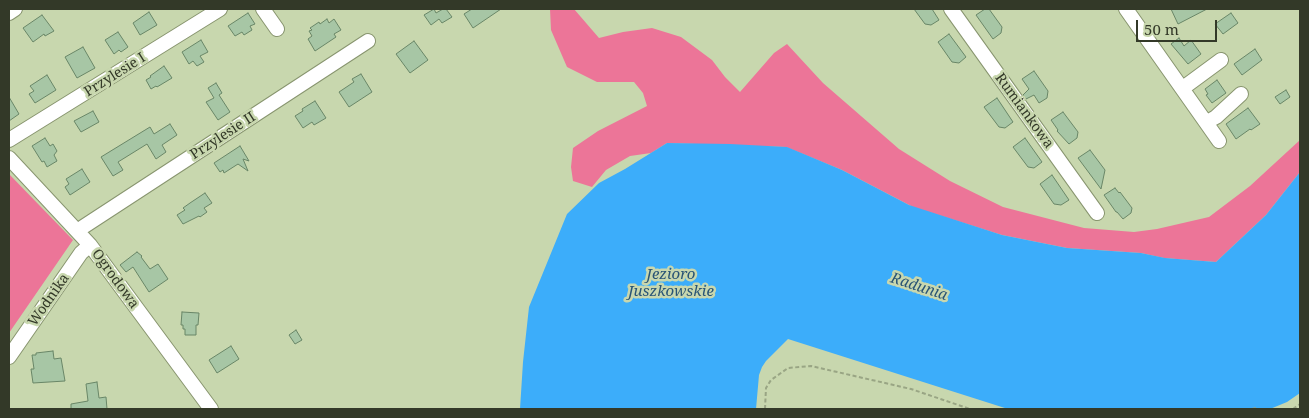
<!DOCTYPE html>
<html>
<head>
<meta charset="utf-8">
<style>
  body { margin:0 }
  #map { position:relative; width:1309px; height:418px; overflow:hidden; background:#c8d7ae; font-family:"Noto Serif",serif }
  canvas { display:block }
  .frame { position:absolute; inset:0; border:10px solid #333928; pointer-events:none }
  .scale { position:absolute; left:1136px; top:20px; width:81px; height:22px; box-sizing:border-box; border:2px solid #333928; border-top:0; padding-left:6px; font-size:15px; line-height:18px; white-space:nowrap; color:#333928; -webkit-text-stroke:4px #c8d7ae; paint-order:stroke }
</style>
</head>
<body>
<div id="map">
<canvas width="1309" height="418"></canvas>
<div class="frame"></div>
<div class="scale">50 m</div>
</div>
<script>
const c = document.querySelector('canvas').getContext('2d');
c.lineJoin = 'round';
function paint(path, color) {
  c.fillStyle = color;
  c.fill(path, 'evenodd');
}
function toPath(rows) {
  const path = new Path2D();
  for (const r of rows) {
    path.moveTo(r[0], r[1]);
    for (let i = 2; i < r.length; i += 2) path.lineTo(r[i], r[i + 1]);
  }
  return path;
}
function stroke(path, color, width, dash) {
  c.strokeStyle = color;
  c.lineWidth = width;
  c.lineCap = dash ? 'butt' : 'round';
  c.setLineDash(dash || []);
  c.stroke(path);
}
function drawText(font, color, halo, rows, align = 'center') {
  c.font = font + ' "Noto Serif",serif';
  c.lineWidth = 5;
  c.setLineDash([]);
  c.textBaseline = 'middle';
  c.strokeStyle = halo;
  c.fillStyle = color;
  for (const [text, x, y, turn = 0] of rows) {
    c.save();
    c.translate(x, y);
    c.rotate((+turn || 0) * Math.PI / 180);
    c.textAlign = isNaN(turn) ? turn : align;
    if (halo) c.strokeText(text, 0, 0);
    c.fillText(text, 0, 0);
    c.restore();
  }
}
const forest = toPath([
  [550,9,574,9,599,38,623,32,652,28,681,37,712,60,725,77,740,92,774,53,787,44,823,83,899,149,950,181,1003,207,1084,228,1134,232,1157,229,1209,217,1250,186,1300,140,1300,172,1266,215,1216,262,1164,258,1141,253,1067,248,1002,235,913,207,842,170,786,147,667,143,651,153,630,156,606,170,592,187,573,181,571,167,573,148,598,131,647,106,643,93,634,82,597,82,567,67,551,30],
  [9,174,73,240,9,333]
]);
const water = toPath([
  [667,143,730,144,787,147,842,170,909,205,1002,235,1067,248,1141,253,1165,258,1216,262,1266,215,1300,172,1300,393,1287,402,1270,409,1008,409,788,339,766,361,762,367,759,375,756,409,520,409,523,362,529,307,567,214,599,183,625,169]
]);
const building = toPath([
  [434,9,436,13,443,9,446,9,452,17,442,23,439,19,431,25,424,15,434,9],
  [472,9,501,9,473,28,464,14,472,9],
  [914,9,932,9,939,20,931,25,925,24,914,9],
  [985,9,989,9,1002,27,1001,33,993,39,976,15,985,9],
  [1171,9,1207,9,1178,24,1171,9],
  [149,12,157,25,140,35,133,23,149,12],
  [248,13,255,24,250,26,252,30,244,35,242,32,235,36,228,26,248,13],
  [1231,13,1238,23,1223,34,1215,24,1231,13],
  [42,15,54,31,45,36,44,34,33,42,23,28,42,15],
  [327,19,329,23,334,19,341,30,334,34,336,37,315,51,308,39,312,36,309,31,312,30,310,28,319,22,320,24,327,19],
  [118,32,128,47,121,52,119,50,114,54,105,40,118,32],
  [949,34,966,57,959,63,952,62,938,42,949,34],
  [1179,38,1184,46,1191,40,1201,54,1188,64,1171,44,1179,38],
  [201,40,208,52,200,56,204,62,197,66,193,61,189,64,182,52,201,40],
  [414,41,428,60,410,73,396,54,414,41],
  [83,47,95,68,77,78,65,57,83,47],
  [1255,49,1262,60,1242,75,1234,64,1255,49],
  [164,66,172,78,157,87,156,86,151,89,146,80,151,77,150,76,164,66],
  [1034,71,1048,91,1047,98,1039,103,1034,95,1026,99,1023,95,1029,89,1022,79,1034,71],
  [361,74,372,92,349,107,339,92,354,82,352,79,361,74],
  [47,75,56,90,35,103,29,94,34,91,30,86,47,75],
  [1217,80,1226,93,1212,103,1206,95,1208,94,1205,89,1217,80],
  [216,83,222,93,219,95,230,112,218,120,206,102,214,98,208,88,216,83],
  [1286,90,1290,97,1280,104,1275,97,1286,90],
  [9,97,19,114,9,121,9,97],
  [997,98,1013,122,1005,128,999,127,984,107,997,98],
  [315,101,326,118,314,125,312,122,303,128,295,116,303,111,302,109,315,101],
  [1248,108,1260,124,1251,130,1250,129,1236,139,1226,124,1248,108],
  [93,111,99,122,81,132,74,121,93,111],
  [1063,112,1078,132,1077,138,1069,144,1057,131,1058,130,1051,120,1063,112],
  [170,124,177,135,162,145,166,152,156,159,147,144,118,162,123,170,113,176,101,157,150,127,154,134,170,124],
  [45,138,50,146,53,144,57,151,54,155,57,161,47,167,44,161,42,162,32,146,45,138],
  [1025,138,1042,162,1034,168,1028,167,1013,147,1025,138],
  [240,146,249,161,243,159,248,171,238,164,224,173,223,170,220,172,214,163,240,146],
  [1090,150,1105,170,1101,189,1078,158,1090,150],
  [82,169,90,182,70,195,65,187,69,184,66,179,82,169],
  [1052,175,1069,200,1061,205,1054,204,1040,184,1052,175],
  [1115,188,1119,193,1120,192,1132,208,1131,213,1123,219,1117,212,1116,212,1104,195,1115,188],
  [205,193,212,203,204,208,207,212,200,217,199,216,183,224,177,215,185,210,183,208,190,203,205,193],
  [137,252,142,256,141,257,150,269,158,264,168,279,149,292,133,267,126,272,120,265,137,252],
  [182,312,199,313,198,325,196,325,196,335,185,335,185,329,183,329,183,325,181,325,182,312],
  [296,330,302,340,295,344,289,335,296,330],
  [231,346,239,359,217,373,209,360,231,346],
  [53,351,54,359,61,358,65,381,33,383,31,369,34,369,32,355,36,355,36,353,53,351],
  [97,382,99,398,106,397,107,409,71,409,71,404,88,401,86,384,97,382]
]);
const path = toPath([
  [765,409,766,388,771,380,788,368,811,366,911,389,970,409],
  [1252,409,1256,408,1257,409],
  [1293,409,1300,404]
]);
const minor = toPath([
  [263,9,277,29],
  [951,9,1097,213],
  [1126,9,1219,141],
  [9,13,15,9],
  [1183,88,1221,60],
  [1207,122,1216,117,1241,94],
  [9,140,220,9],
  [9,158,90,245,211,409],
  [78,232,83,227,368,41],
  [9,357,81,253,90,245]
]);
const streetNames = [
  ["Przylesie I",115,75,-32],
  ["Rumiankowa",1024,111,54],
  ["Przylesie II",223,136,-33],
  ["Ogrodowa",115,279,54],
  ["Wodnika",49,300,-55]
];
const waterNames = [
  ["Jezioro",671,275],
  ["Juszkowskie",671,292],
  ["Radunia",919,287,18]
];
paint(forest, '#ec7598');
paint(water, '#3cadfa');
paint(building, '#a7c6a5');
stroke(building, '#698667', 1);
stroke(minor, '#88956f', 16);
stroke(path, '#99a584', 2, [4, 2.5]);
stroke(minor, '#fff', 14);
drawText('14px', '#333928', '#c8d7ae', streetNames);
drawText('italic 15px', '#295475', '#c8d7ae', waterNames);
</script>
</body>
</html>
